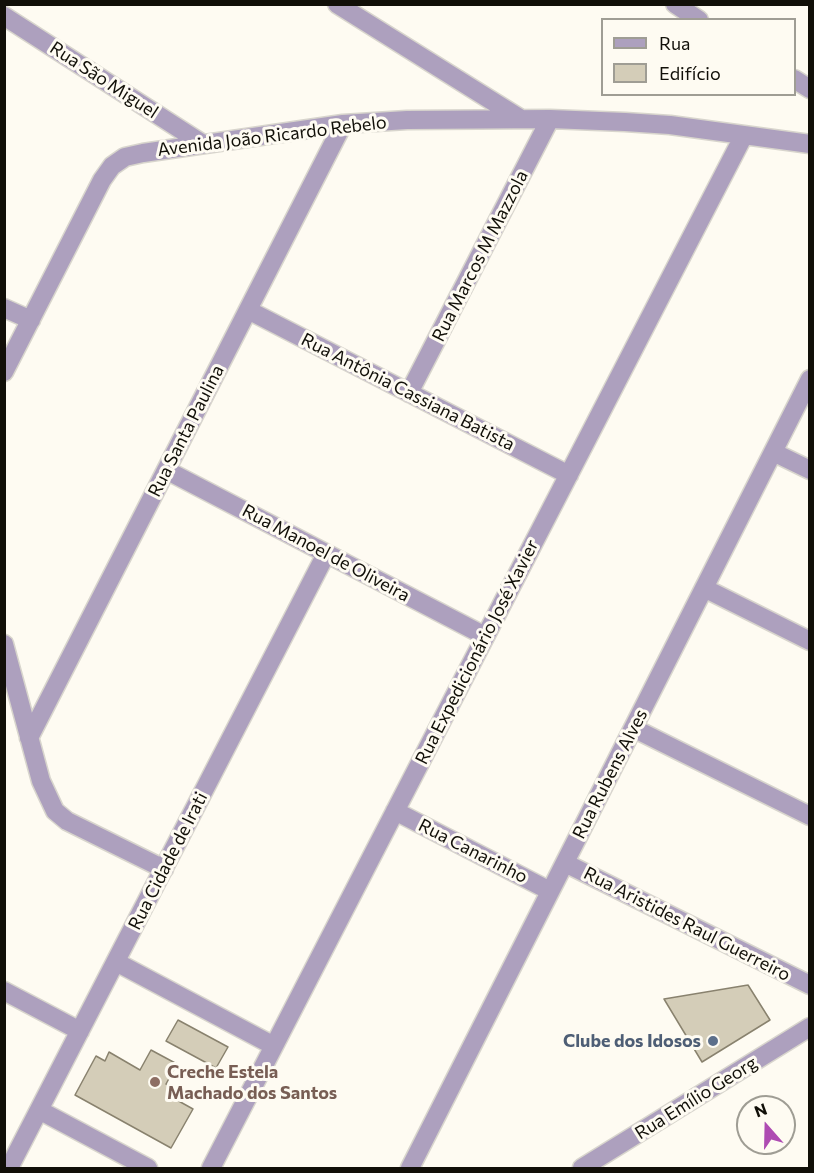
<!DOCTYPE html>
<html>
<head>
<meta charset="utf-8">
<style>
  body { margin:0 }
  #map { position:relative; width:814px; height:1173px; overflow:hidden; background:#fefbf2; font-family:Commissioner,sans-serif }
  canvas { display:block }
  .frame { position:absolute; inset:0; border:6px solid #110f08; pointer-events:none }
  .legend { position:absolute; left:601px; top:18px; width:195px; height:78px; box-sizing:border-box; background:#fefbf2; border:2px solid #9f9d94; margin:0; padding:8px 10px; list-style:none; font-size:18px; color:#110f08 }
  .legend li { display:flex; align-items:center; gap:12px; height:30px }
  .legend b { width:30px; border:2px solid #9f9d94 }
  .north { position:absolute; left:736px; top:1095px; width:60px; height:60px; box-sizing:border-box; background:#fefbf2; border:2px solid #9f9d94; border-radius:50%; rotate:340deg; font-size:16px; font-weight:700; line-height:24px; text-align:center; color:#110f08 }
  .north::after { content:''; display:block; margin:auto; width:21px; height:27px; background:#ae4bb2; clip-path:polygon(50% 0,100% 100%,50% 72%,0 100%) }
</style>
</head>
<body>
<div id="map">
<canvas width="814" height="1173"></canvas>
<div class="frame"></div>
<ul class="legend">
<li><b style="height:8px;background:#ada0be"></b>Rua</li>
<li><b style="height:16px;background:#d4cdb8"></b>Edifício</li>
</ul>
<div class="north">N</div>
</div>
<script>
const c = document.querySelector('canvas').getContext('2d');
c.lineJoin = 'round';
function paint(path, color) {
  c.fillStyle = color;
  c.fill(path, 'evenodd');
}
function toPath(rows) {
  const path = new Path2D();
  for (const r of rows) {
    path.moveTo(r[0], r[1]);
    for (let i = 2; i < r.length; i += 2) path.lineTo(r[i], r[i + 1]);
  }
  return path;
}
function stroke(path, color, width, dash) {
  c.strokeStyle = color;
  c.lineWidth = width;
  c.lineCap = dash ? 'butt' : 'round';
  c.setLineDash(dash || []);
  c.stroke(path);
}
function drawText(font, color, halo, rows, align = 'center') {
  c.font = font + ' Commissioner,sans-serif';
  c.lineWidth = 6;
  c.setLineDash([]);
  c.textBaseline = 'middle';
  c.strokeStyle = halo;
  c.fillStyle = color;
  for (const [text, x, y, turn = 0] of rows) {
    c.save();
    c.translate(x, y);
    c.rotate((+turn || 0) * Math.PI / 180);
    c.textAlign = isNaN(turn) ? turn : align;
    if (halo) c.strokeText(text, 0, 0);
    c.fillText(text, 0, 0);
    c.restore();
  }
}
const building = toPath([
  [748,985,770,1020,702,1062,664,999,748,985],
  [178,1020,228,1047,216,1068,166,1041,178,1020],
  [151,1050,177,1064,166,1084,180,1091,175,1099,193,1109,171,1148,75,1095,96,1056,105,1061,109,1052,140,1070,151,1050]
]);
const street = toPath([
  [337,4,521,119],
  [675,4,699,20],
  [4,16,203,144],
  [794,79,810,89],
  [4,308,31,320],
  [248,310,569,475],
  [4,372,102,180,112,166,125,157,143,153,343,124,407,120,550,119,625,122,670,125,810,144],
  [409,393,550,119],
  [773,452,810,470],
  [166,470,485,636],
  [704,588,810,641],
  [4,644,41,781,55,811,67,821,164,869],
  [633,728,810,816],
  [29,738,343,124],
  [395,811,550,891],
  [565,863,810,985],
  [116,962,274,1046],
  [4,991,80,1031],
  [39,1110,148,1168],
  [9,1168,326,554],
  [211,1168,744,135],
  [410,1168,810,379],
  [582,1168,810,1027]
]);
const markers = [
  [713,1041,6,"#5c6f8a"],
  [155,1082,6,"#8d6e63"]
];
const streetNames = [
  ["Rua São Miguel",104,80,33],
  ["Avenida João Ricardo Rebelo",272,136,-7],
  ["Rua Marcos M Mazzola",480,256,-63],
  ["Rua Antônia Cassiana Batista",408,392,27],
  ["Rua Santa Paulina",186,431,-63],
  ["Rua Manoel de Oliveira",326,553,28],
  ["Rua Expedicionário José Xavier",477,652,-63],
  ["Rua Rubens Alves",610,774,-63],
  ["Rua Canarinho",473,851,27],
  ["Rua Cidade de Irati",168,861,-63],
  ["Rua Aristides Raul Guerreiro",687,924,27],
  ["Rua Emílio Georg",696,1098,-32]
];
const serviceNames = [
  ["Clube dos Idosos",701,1041]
];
const educationNames = [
  ["Creche Estela",167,1072],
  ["Machado dos Santos",167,1093]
];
paint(building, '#d4cdb8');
stroke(building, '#89826e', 1.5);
stroke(street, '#d8d5cd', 21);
stroke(street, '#ada0be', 18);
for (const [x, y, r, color] of markers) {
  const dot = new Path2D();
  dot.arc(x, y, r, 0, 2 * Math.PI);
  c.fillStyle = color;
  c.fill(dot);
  stroke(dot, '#fefbf2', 2);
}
drawText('18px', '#110f08', '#fefbf2', streetNames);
drawText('bold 18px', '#4e5e75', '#fefbf2', serviceNames, 'right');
drawText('bold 18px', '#785e54', '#fefbf2', educationNames, 'left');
</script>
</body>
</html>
